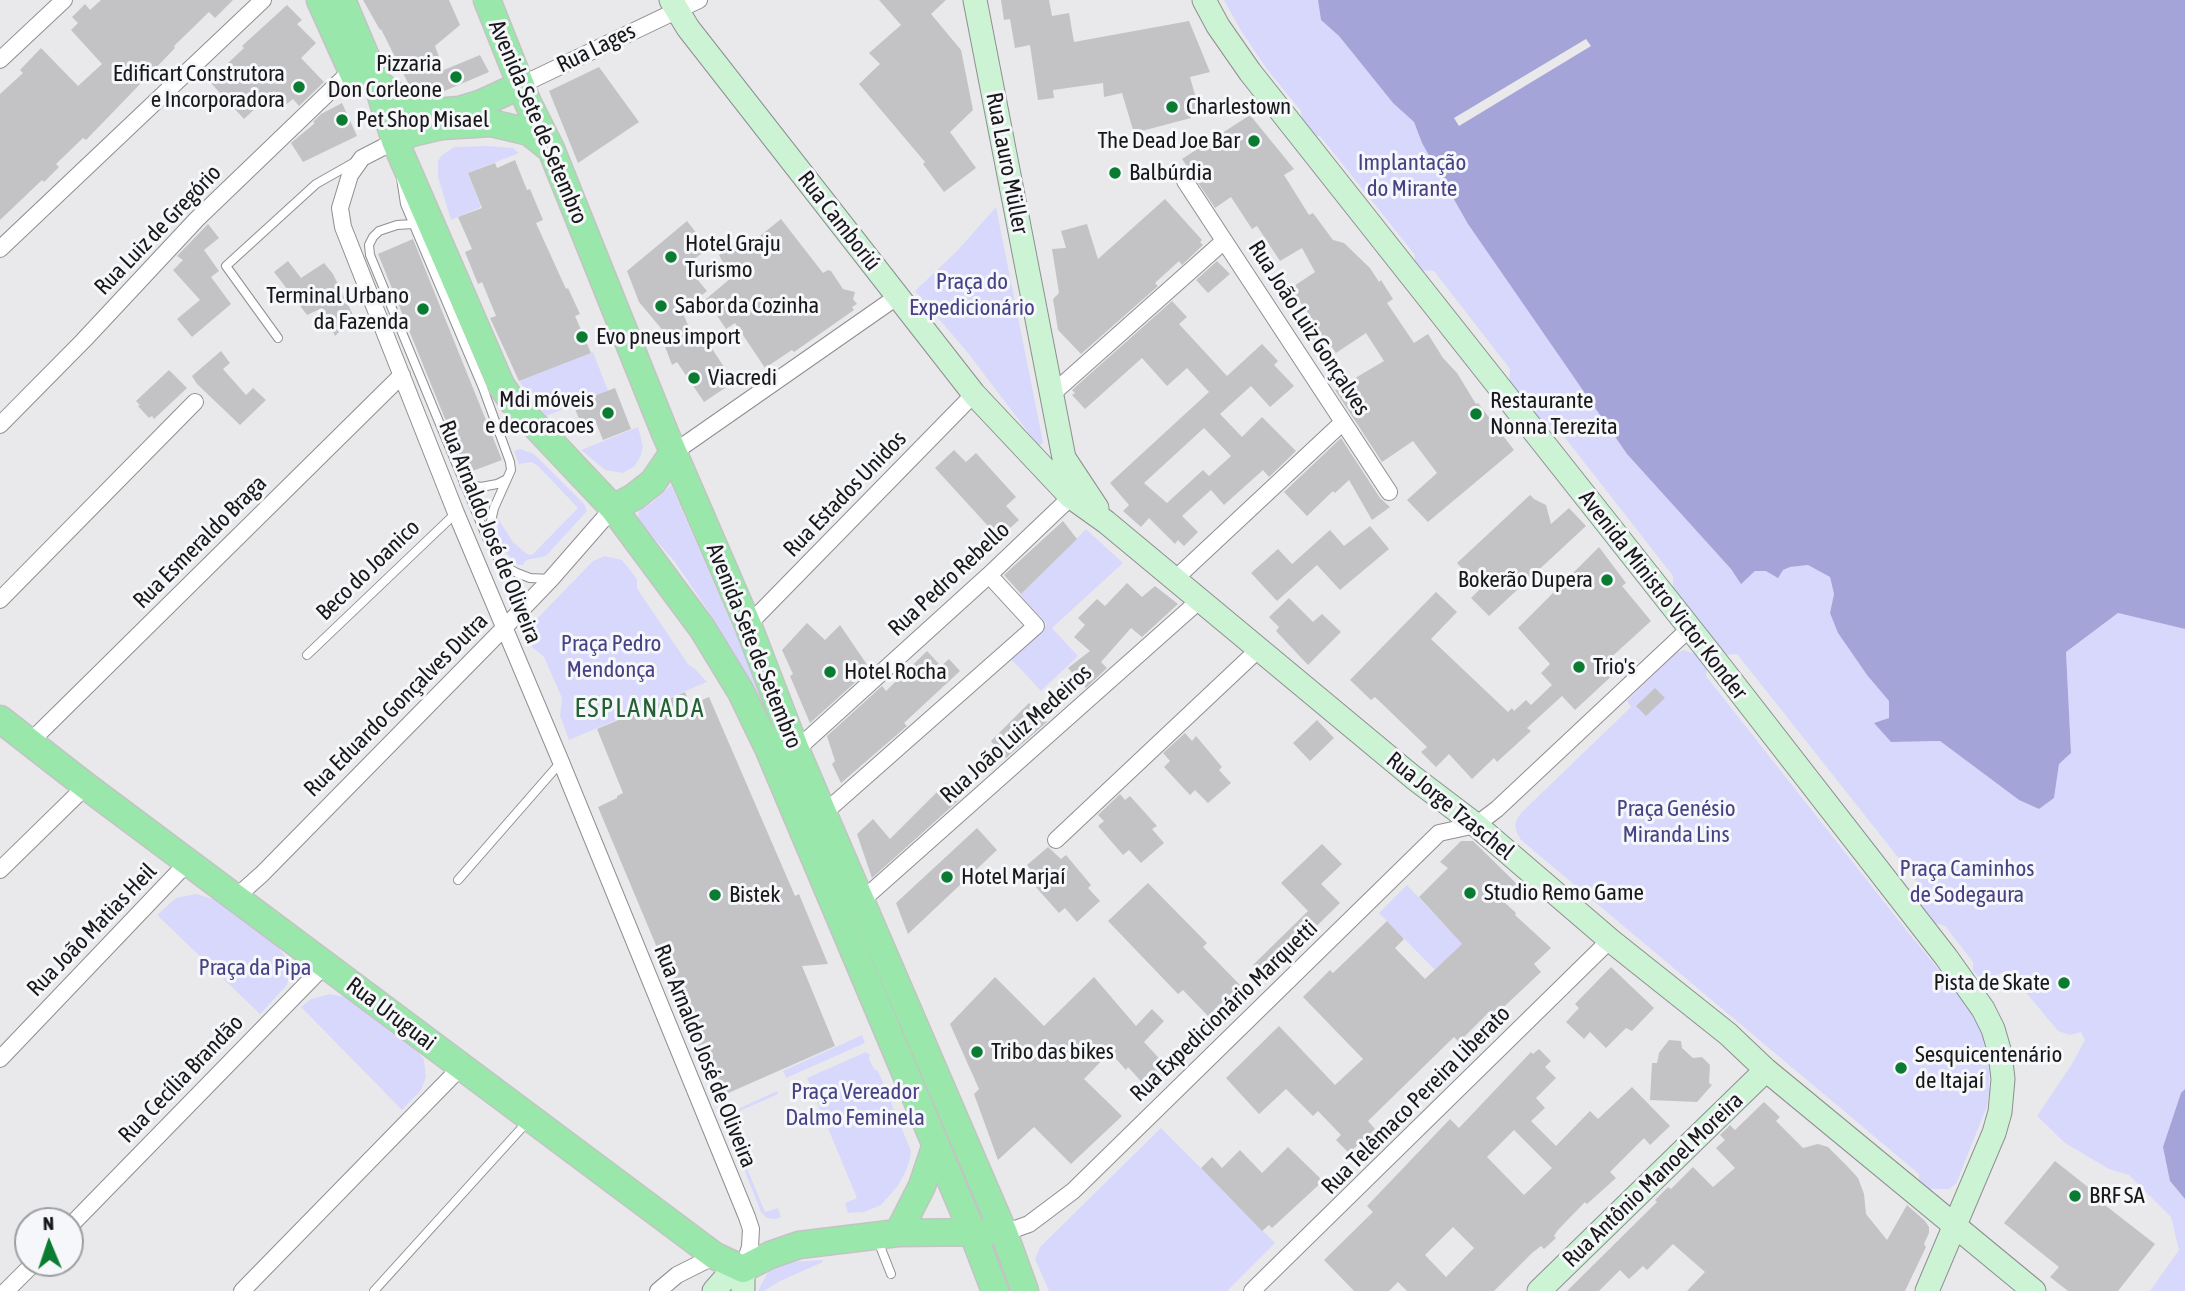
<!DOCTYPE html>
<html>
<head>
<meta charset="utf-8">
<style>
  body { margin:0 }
  #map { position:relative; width:2185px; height:1291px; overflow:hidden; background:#e9e9ec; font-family:"Asap Condensed",sans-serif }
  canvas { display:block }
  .north { position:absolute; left:14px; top:1207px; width:70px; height:70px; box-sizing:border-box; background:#f6f7fa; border:2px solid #9d9ea0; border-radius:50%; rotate:358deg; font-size:19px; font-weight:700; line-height:28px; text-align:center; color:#181819 }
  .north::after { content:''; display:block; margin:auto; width:24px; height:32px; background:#0a7c32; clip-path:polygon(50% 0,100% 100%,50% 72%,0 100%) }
</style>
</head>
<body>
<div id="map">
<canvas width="2185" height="1291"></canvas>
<div class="north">N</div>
</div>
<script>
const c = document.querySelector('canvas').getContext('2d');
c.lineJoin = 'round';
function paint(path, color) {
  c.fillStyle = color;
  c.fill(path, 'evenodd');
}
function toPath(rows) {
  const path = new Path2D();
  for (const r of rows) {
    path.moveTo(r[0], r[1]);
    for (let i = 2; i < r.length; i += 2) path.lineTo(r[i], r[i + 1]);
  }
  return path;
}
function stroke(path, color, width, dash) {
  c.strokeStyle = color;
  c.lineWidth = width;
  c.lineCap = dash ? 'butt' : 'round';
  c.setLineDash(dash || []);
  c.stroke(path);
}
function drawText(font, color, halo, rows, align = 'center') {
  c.font = font + ' "Asap Condensed",sans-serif';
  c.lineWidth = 6;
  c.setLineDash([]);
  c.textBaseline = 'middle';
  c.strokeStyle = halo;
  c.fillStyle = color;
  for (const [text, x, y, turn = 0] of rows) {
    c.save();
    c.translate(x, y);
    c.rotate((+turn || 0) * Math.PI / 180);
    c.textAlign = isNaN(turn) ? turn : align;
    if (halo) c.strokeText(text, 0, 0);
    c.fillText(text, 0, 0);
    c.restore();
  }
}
const green = toPath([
  [1224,0,1318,0,1321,20,1339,36,1393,103,1414,122,1422,143,1461,211,1627,454,1731,569,1741,583,1755,571,1783,570,1790,567,1808,565,1830,577,1834,594,1830,613,1838,633,1867,675,1889,701,1889,718,1875,723,1891,742,1940,741,2019,800,2039,809,2054,798,2059,764,2071,753,2066,652,2118,613,2185,629,2185,1089,2181,1093,2170,1181,2185,1199,2185,1291,2150,1291,2179,1250,2171,1217,2129,1175,2109,1169,2065,1143,2037,1116,2072,1064,2085,1040,2081,1032,2070,1035,2058,1031,2008,971,1982,980,1973,971,1973,962,1945,926,1935,923,1919,902,1920,885,1737,654,1723,655,1673,592,1673,576,1555,425,1542,426,1509,384,1510,369,1434,271,1419,270,1414,265,1415,255,1320,136,1313,136,1302,121,1301,111,1266,68,1240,29],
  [487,146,513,148,519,153,468,173,481,207,451,220,438,177,438,161,441,156,454,147],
  [996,207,1043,442,1040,445,1037,444,968,353,915,291,958,250],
  [593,352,608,391,546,416,519,381],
  [638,427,643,446,641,455,635,466,623,473,605,470,581,450],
  [520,449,534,454,584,504,587,511,546,556,526,560,523,565,519,565,515,563,505,551,498,534,497,517,513,542,527,554,532,555,578,508,537,465,531,462,519,464,514,451],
  [671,485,773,719,777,739,743,669,713,618,675,562,638,520,639,511,653,502],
  [1086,529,1123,563,1052,628,1078,656,1041,691,1010,658,1047,624,1020,595],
  [605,556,622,560,637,579,637,588,640,593,688,664,695,669,707,682,569,740,560,716,562,698,544,657,532,647,527,629,593,561],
  [1684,650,1697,655,1707,667,1706,676,1907,931,1949,982,1956,982,1977,1015,1989,1053,1989,1092,1987,1106,1956,1184,1949,1189,1930,1189,1925,1186,1919,1181,1919,1174,1521,840,1517,833,1515,826,1517,819,1521,813,1631,707,1627,701,1675,653],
  [1407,885,1462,944,1435,970,1379,913],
  [196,894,216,900,278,947,287,959,289,975,287,985,260,1014,157,915,176,898],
  [330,994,345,997,416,1049,424,1060,426,1077,421,1090,402,1110,301,1007,311,999],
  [862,1035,865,1043,786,1078,783,1071],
  [866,1052,870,1055,869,1059,874,1069,878,1071,911,1151,910,1159,906,1171,897,1187,881,1205,864,1212,848,1213,845,1203,857,1198,807,1078],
  [777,1091,778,1094,726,1117,765,1212,778,1208,781,1217,776,1219,767,1218,761,1212,723,1116],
  [1161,1128,1275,1243,1227,1291,1049,1291,1035,1259,1040,1247],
  [822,1260,823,1262,780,1281,764,1291,758,1291,769,1270,770,1263]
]);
const water = toPath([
  [1318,0,2185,0,2185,629,2118,613,2066,652,2071,753,2059,764,2054,798,2039,809,2019,800,1940,741,1891,742,1874,723,1889,718,1889,701,1867,675,1838,633,1830,613,1834,594,1830,577,1808,565,1790,567,1783,570,1778,578,1766,571,1755,571,1741,584,1731,569,1627,454,1468,224,1422,143,1414,122,1393,103,1339,36,1321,20],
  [2185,1089,2185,1199,2170,1181,2163,1147,2181,1093]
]);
const pier = toPath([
  [1586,39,1591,46,1459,126,1454,118]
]);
const building = toPath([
  [101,0,233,0,215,18,209,12,174,46,175,48,86,140,83,138,56,164,59,167,44,182,42,180,0,220,0,94,23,73,20,70,41,48,78,86,102,64,71,30,78,23,72,17,85,4,90,10],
  [363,0,449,0,460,25,435,46,444,70,480,55,489,72,435,95,413,89,410,87,381,29,380,30],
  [879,0,946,0,931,14,961,50,973,110,950,132,976,168,944,192,923,164,925,162,859,84,880,64,869,53,901,25],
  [1001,0,1049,0,1052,16,1069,13,1074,42,1189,21,1210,72,1190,77,1199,109,1189,111,1191,118,1134,133,1122,93,1104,97,1103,83,1053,90,1054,98,1038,100,1030,45,1015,48,1010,19,1004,20],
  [287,5,302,20,297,24,316,43,301,58,324,82,299,106,293,99,284,106,274,91,244,119,209,81,244,48,242,46],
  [599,67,639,122,578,163,549,91],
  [342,103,357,136,303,162,291,143,315,123,313,122,321,114],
  [1250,115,1294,169,1284,175,1309,215,1313,213,1333,240,1344,243,1370,268,1379,282,1381,280,1393,299,1387,303,1414,343,1428,334,1443,358,1457,373,1476,404,1478,403,1514,450,1428,522,1407,500,1437,473,1413,441,1382,462,1335,390,1384,361,1366,333,1336,353,1327,340,1313,348,1303,331,1315,324,1291,288,1315,272,1302,248,1280,261,1257,226,1252,229,1231,197,1215,208,1182,159],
  [515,160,527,190,530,189,543,220,536,223,566,289,568,288,580,314,575,316,591,353,519,381,490,318,496,316,482,282,478,284,465,252,472,249,458,217,482,208,468,173,495,163,497,168],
  [1165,199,1202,240,1200,242,1203,245,1182,265,1179,261,1155,283,1158,286,1081,354,1058,330,1053,299,1059,293,1052,249,1066,248,1061,231,1087,224,1098,259],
  [781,219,823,273,828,270,831,271,843,289,855,292,853,299,857,304,852,307,854,310,794,352,792,350,765,368,735,323,726,329,706,299,731,278,719,255,732,244,739,253],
  [687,221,708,248,686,266,707,291,682,311,693,337,701,332,734,382,704,402,677,362,672,365,661,336,665,333,639,302,627,271],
  [208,224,219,238,204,250,219,271,211,277,231,304,192,337,177,319,200,300,173,270,183,260,177,256],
  [413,239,502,460,467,473,378,254],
  [288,261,301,278,324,263,333,274,354,317,335,336,322,308,307,315,274,272],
  [1217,261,1230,274,1208,293,1196,280],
  [1172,301,1187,317,1179,324,1227,376,1262,344,1278,361,1274,365,1294,386,1270,407,1251,386,1220,414,1242,437,1262,417,1296,451,1269,477,1263,470,1224,505,1211,490,1182,516,1198,532,1184,546,1178,540,1175,544,1149,518,1141,527,1123,511,1129,505,1110,483,1209,392,1187,368,1167,386,1142,358,1085,409,1072,395,1075,393,1072,390],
  [1204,428,1231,456,1209,476,1203,470,1167,503,1144,483],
  [221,351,230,363,223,369,246,395,253,388,266,400,240,425,197,384,192,376],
  [169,370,187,388,154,419,152,416,149,418,138,406,140,405,136,401],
  [615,388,631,429,603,440,595,420,582,426,573,404],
  [1341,438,1380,498,1390,507,1372,520,1349,480,1335,493,1333,491,1307,516,1284,492],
  [954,450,966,462,976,453,1016,497,1006,506,1019,520,999,538,935,468],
  [1530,495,1534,499,1546,505,1551,524,1569,508,1586,526,1489,616,1471,598,1481,588,1457,563],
  [1063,521,1077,539,1021,594,1004,575],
  [1370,526,1389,549,1340,590,1317,565,1277,601,1251,573,1278,549,1292,564,1330,530,1344,546],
  [1599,547,1626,583,1622,586,1651,621,1606,662,1615,673,1575,710,1562,696,1527,728,1531,731,1497,762,1494,758,1472,779,1449,754,1436,767,1421,752,1427,747,1375,697,1371,700,1350,680,1436,592,1457,612,1431,639,1508,712,1512,708,1514,711,1526,700,1531,705,1552,685,1541,673,1550,664,1518,628],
  [1127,583,1142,597,1155,586,1178,604,1142,637,1131,628,1101,662,1107,668,1086,688,1068,668,1090,651,1074,637,1085,625,1078,618,1097,599,1105,606],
  [1289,598,1313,622,1322,614,1341,632,1308,665,1276,631,1279,627,1269,617],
  [807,623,825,640,840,625,870,669,810,723,790,676,793,674,782,650],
  [927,651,941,666,949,659,960,671,904,723,907,726,841,783,832,764,835,761,827,736,882,686,886,691],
  [1655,688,1665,698,1646,716,1636,706],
  [685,692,690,705,709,697,795,896,799,894,828,964,802,966,835,1046,717,1098,672,994,676,993,598,807,617,798,617,796,623,793,597,729],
  [1029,703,1047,722,1006,758,991,741],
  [1317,720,1334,738,1310,761,1293,743],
  [1185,733,1192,741,1196,736,1222,767,1219,770,1231,783,1208,803,1195,790,1190,795,1164,767,1170,761,1163,753],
  [946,783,959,800,872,878,857,834,873,819,890,839],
  [1120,794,1125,800,1130,796,1157,826,1152,829,1164,843,1141,863,1129,850,1123,855,1098,826,1104,821,1098,815],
  [977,828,997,850,908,934,896,903],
  [1461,841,1473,841,1522,889,1505,903,1516,913,1515,915,1551,948,1534,964,1541,972,1493,1017,1489,1012,1459,1042,1454,1037,1368,1121,1375,1129,1349,1153,1336,1140,1341,1135,1318,1111,1313,1116,1286,1089,1259,1114,1226,1078,1279,1026,1335,1085,1363,1059,1303,997,1330,970,1333,973,1387,921,1404,939,1395,948,1425,979,1462,944,1419,897,1448,868,1440,862],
  [1322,844,1342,864,1321,884,1340,903,1265,977,1253,965,1308,911,1281,883],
  [1048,847,1061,859,1066,855,1091,885,1088,888,1100,901,1077,922,1065,908,1059,913,1034,885,1039,879,1027,865],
  [1148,883,1207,943,1203,947,1240,985,1208,1016,1183,990,1178,994,1108,921],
  [1611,967,1654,1008,1632,1031,1626,1028,1606,1048,1590,1032,1584,1039,1566,1022,1579,1008,1575,1004],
  [995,977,1044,1026,1094,977,1136,1026,1152,1009,1164,1021,1144,1042,1169,1069,1149,1090,1128,1067,1126,1070,1110,1052,1084,1079,1122,1116,1071,1164,1034,1127,998,1160,974,1094,979,1089,950,1024],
  [1669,1040,1681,1041,1682,1048,1693,1058,1702,1057,1710,1065,1709,1083,1712,1085,1697,1102,1650,1100,1652,1063,1657,1063,1659,1053],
  [1539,1049,1551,1061,1545,1067,1556,1078,1536,1098,1545,1108,1531,1121,1556,1146,1590,1111,1598,1119,1632,1087,1670,1126,1650,1145,1644,1138,1610,1172,1616,1178,1587,1204,1585,1202,1558,1230,1554,1236,1556,1238,1544,1249,1541,1246,1532,1253,1494,1291,1407,1291,1398,1282,1389,1291,1354,1291,1324,1260,1373,1212,1367,1206,1450,1119,1459,1128,1531,1052,1533,1054],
  [1514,1130,1552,1168,1524,1195,1487,1157],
  [1453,1227,1474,1248,1446,1277,1425,1255],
  [1764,1102,1780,1117,1776,1121,1803,1148,1818,1144,1828,1147,1848,1167,1858,1178,1864,1194,1866,1214,1887,1240,1907,1205,1925,1221,1929,1227,1929,1233,1924,1244,1926,1247,1905,1291,1687,1291,1705,1272,1673,1244,1647,1270,1643,1266,1629,1279,1620,1270,1599,1291,1567,1291,1657,1202,1655,1200,1668,1187,1671,1189,1693,1167,1713,1187,1735,1168,1716,1148,1725,1140,1720,1135,1730,1125,1735,1130],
  [1288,1147,1323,1181,1272,1228,1269,1225,1262,1231,1201,1168,1212,1157,1222,1168,1240,1150,1262,1173],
  [2055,1161,2103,1199,2101,1202,2155,1244,2118,1291,2068,1291,2050,1277,2059,1267,2004,1223]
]);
const lane = toPath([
  [401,178,405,204,483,388,510,462,511,470,494,508,487,538],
  [413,224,397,225,379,231,373,237,369,245,370,255,487,538,498,558,508,568,517,573,530,578,551,579],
  [278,338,226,266,316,184,353,163],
  [464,484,481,487,497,484,505,480],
  [307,655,456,513],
  [458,880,561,762],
  [878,1241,891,1274],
  [374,1291,528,1121]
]);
const street = toPath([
  [0,60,64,0],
  [521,85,699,0],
  [395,141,362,158,350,175,340,208,343,227,456,513,561,762,747,1217,751,1229,750,1247,743,1269],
  [1185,181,1389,492],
  [0,249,263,0],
  [1052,394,1224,241],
  [0,425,83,341,197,219,352,70],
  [673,453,898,296],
  [1176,578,1343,422],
  [0,600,195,402],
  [748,625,974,394],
  [31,741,402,375],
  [796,750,989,575,1071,497],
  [823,814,1036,626,989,575],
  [1056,840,1260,648],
  [0,870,86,786],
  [235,898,262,874,505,627,551,579,613,508],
  [860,902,1201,599],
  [0,1059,188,862],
  [70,1226,325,965],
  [1004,1233,1029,1224,1073,1191,1439,833,1476,825,1497,809,1690,628],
  [6,1291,34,1263],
  [242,1291,461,1067],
  [658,1291,677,1275,715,1256],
  [1252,1291,1610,940]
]);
const secondary = toPath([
  [671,0,688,28,974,394,1071,497,1106,522,1414,778,1476,825,1610,940,1728,1034,1766,1070,2034,1291],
  [975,0,1064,458,1097,508],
  [1204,0,1218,26,1250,72,1708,651,1946,957,1983,1009,1993,1029,2000,1053,2003,1079,2000,1112,1994,1133,1927,1291],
  [714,1291,728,1275,743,1269,743,1291],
  [1539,1291,1766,1070]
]);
const primary = toPath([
  [320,0,355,78],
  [342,0,377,83,395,141,501,385,512,401,613,508,702,628,741,692,769,750,972,1231,995,1291],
  [487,0,528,103,551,149,665,433,748,625,796,750,1004,1233,1025,1291],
  [377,83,406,103,435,112,459,110,482,103,521,85],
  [395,141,412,133,442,126,491,123,529,132,549,148],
  [613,508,634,497,653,482,673,453],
  [0,719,86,786,715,1256,743,1269,770,1255,799,1245,898,1233,988,1232],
  [898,1233,922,1186,935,1147]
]);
const markers = [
  [456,77,7,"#0a7c32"],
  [299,87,7,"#0a7c32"],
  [1172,107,7,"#0a7c32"],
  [342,120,7,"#0a7c32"],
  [1254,141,7,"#0a7c32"],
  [1115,173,7,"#0a7c32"],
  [671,257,7,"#0a7c32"],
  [661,306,7,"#0a7c32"],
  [423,309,7,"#0a7c32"],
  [582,337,7,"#0a7c32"],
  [694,378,7,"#0a7c32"],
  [608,413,7,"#0a7c32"],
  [1476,414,7,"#0a7c32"],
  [1607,580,7,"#0a7c32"],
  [1579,667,7,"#0a7c32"],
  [830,672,7,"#0a7c32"],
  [947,877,7,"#0a7c32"],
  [1470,893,7,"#0a7c32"],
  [715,895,7,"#0a7c32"],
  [2064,983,7,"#0a7c32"],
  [977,1052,7,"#0a7c32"],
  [1901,1068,7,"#0a7c32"],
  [2075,1196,7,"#0a7c32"]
];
const streetNames = [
  ["Rua Lages",596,48,-26],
  ["Avenida Sete de Setembro",538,122,67],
  ["Rua Lauro Müller",1007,163,79],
  ["Rua Camboriú",839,221,52],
  ["Rua Luiz de Gregório",158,230,-46],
  ["Rua João Luiz Gonçalves",1309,328,57],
  ["Rua Estados Unidos",845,494,-46],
  ["Rua Arnaldo José de Oliveira",490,532,68],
  ["Rua Esmeraldo Braga",200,542,-45],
  ["Beco do Joanico",368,570,-44],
  ["Rua Pedro Rebello",949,579,-43],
  ["Avenida Ministro Victor Konder",1663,595,52],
  ["Avenida Sete de Setembro",754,646,68],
  ["Rua Eduardo Gonçalves Dutra",396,705,-45],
  ["Rua João Luiz Medeiros",1016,734,-42],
  ["Rua Jorge Tzaschel",1450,806,39],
  ["Rua João Matias Heil",92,930,-46],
  ["Rua Expedicionário Marquetti",1224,1011,-44],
  ["Rua Uruguai",391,1014,37],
  ["Rua Arnaldo José de Oliveira",705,1056,68],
  ["Rua Cecília Brandão",181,1079,-46],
  ["Rua Telêmaco Pereira Liberato",1416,1100,-45],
  ["Rua Antônio Manoel Moreira",1653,1180,-44]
];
const poiNames = [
  ["Pizzaria",442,64,"right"],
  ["Don Corleone",442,90,"right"],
  ["Edificart Construtora",285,74,"right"],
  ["e Incorporadora",285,100,"right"],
  ["Charlestown",1186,107],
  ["Pet Shop Misael",356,120],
  ["The Dead Joe Bar",1240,141,"right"],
  ["Balbúrdia",1129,173],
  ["Hotel Graju",685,244],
  ["Turismo",685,270],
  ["Terminal Urbano",409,296,"right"],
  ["da Fazenda",409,322,"right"],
  ["Sabor da Cozinha",675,306],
  ["Evo pneus import",596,337],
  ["Viacredi",708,378],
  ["Mdi móveis",594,400,"right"],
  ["e decoracoes",594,426,"right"],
  ["Restaurante",1490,401],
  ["Nonna Terezita",1490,427],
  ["Bokerão Dupera",1593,580,"right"],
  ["Trio's",1593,667],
  ["Hotel Rocha",844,672],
  ["Hotel Marjaí",961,877],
  ["Studio Remo Game",1484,893],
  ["Bistek",729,895],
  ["Pista de Skate",2050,983,"right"],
  ["Tribo das bikes",991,1052],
  ["Sesquicentenário",1915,1055],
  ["de Itajaí",1915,1081],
  ["BRF SA",2089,1196]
];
const parkNames = [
  ["Implantação",1412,163],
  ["do Mirante",1412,189],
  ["Praça do",972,282],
  ["Expedicionário",972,308],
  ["Praça Pedro",611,644],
  ["Mendonça",611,670],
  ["Praça Genésio",1676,809],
  ["Miranda Lins",1676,835],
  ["Praça Caminhos",1967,869],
  ["de Sodegaura",1967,895],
  ["Praça da Pipa",255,968],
  ["Praça Vereador",855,1092],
  ["Dalmo Feminela",855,1118]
];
const quarterNames = [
  ["ESPLANADA",640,709]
];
paint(green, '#d8d8fd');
paint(water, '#a4a4d9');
paint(pier, '#e9e9ec');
paint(building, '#c3c3c6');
stroke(lane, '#8f8f92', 10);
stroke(street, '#8f8f92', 18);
stroke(secondary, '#8f8f92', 25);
stroke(primary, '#c3c3c3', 29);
stroke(lane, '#fff', 8);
stroke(street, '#fff', 16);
stroke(secondary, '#cdf3d5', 23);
stroke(primary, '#9ae7ac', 26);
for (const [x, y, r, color] of markers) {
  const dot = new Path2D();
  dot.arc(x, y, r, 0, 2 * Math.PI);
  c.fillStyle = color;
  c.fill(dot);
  stroke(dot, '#f6f7fa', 2.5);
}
drawText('23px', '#181819', '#f6f7fa', streetNames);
drawText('23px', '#181819', '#f6f7fa', poiNames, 'left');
drawText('23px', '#484284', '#f6f7fa', parkNames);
c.letterSpacing = '2px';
drawText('26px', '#236132', '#f6f7fa', quarterNames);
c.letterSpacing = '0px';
</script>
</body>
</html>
